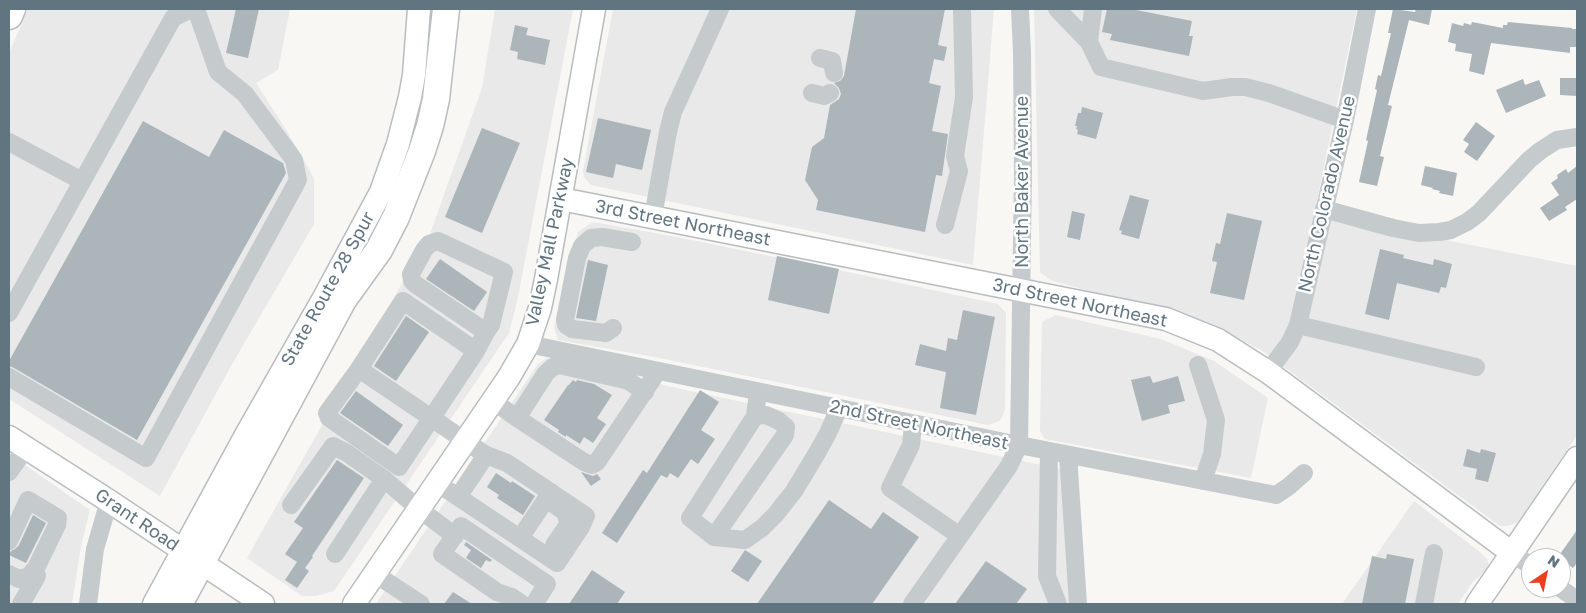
<!DOCTYPE html>
<html>
<head>
<meta charset="utf-8">
<style>
  body { margin:0 }
  #map { position:relative; width:1586px; height:613px; overflow:hidden; background:#f8f7f4; font-family:"Golos Text",sans-serif }
  canvas { display:block }
  .frame { position:absolute; inset:0; border:10px solid #617581; pointer-events:none }
  .north { position:absolute; left:1521px; top:548px; width:50px; height:50px; box-sizing:border-box; background:#fff; border:1px solid #c0c8cd; border-radius:50%; rotate:34deg; font-size:14px; font-weight:700; line-height:20px; text-align:center; color:#617581 }
  .north::after { content:''; display:block; margin:auto; width:18px; height:22px; background:#ed3f1f; clip-path:polygon(50% 0,100% 100%,50% 72%,0 100%) }
</style>
</head>
<body>
<div id="map">
<canvas width="1586" height="613"></canvas>
<div class="frame"></div>
<div class="north">N</div>
</div>
<script>
const c = document.querySelector('canvas').getContext('2d');
c.lineJoin = 'round';
function paint(path, color) {
  c.fillStyle = color;
  c.fill(path, 'evenodd');
}
function toPath(rows) {
  const path = new Path2D();
  for (const r of rows) {
    path.moveTo(r[0], r[1]);
    for (let i = 2; i < r.length; i += 2) path.lineTo(r[i], r[i + 1]);
  }
  return path;
}
function stroke(path, color, width, dash) {
  c.strokeStyle = color;
  c.lineWidth = width;
  c.lineCap = dash ? 'butt' : 'round';
  c.setLineDash(dash || []);
  c.stroke(path);
}
function drawText(font, color, halo, rows, align = 'center') {
  c.font = font + ' "Golos Text",sans-serif';
  c.lineWidth = 5;
  c.setLineDash([]);
  c.textBaseline = 'middle';
  c.strokeStyle = halo;
  c.fillStyle = color;
  for (const [text, x, y, turn = 0] of rows) {
    c.save();
    c.translate(x, y);
    c.rotate((+turn || 0) * Math.PI / 180);
    c.textAlign = isNaN(turn) ? turn : align;
    if (halo) c.strokeText(text, 0, 0);
    c.fillText(text, 0, 0);
    c.restore();
  }
}
const built = toPath([
  [28,9,290,9,278,70,256,83,285,128,314,178,314,224,231,366,160,496,9,399,9,53],
  [495,9,573,9,517,302,509,333,334,591,316,596,302,596,247,558,430,234,482,88],
  [613,9,994,9,973,265,591,185,584,177,583,171],
  [1034,9,1357,9,1314,214,1577,266,1577,435,1518,522,1508,526,1500,526,1261,350,1216,327,1050,280,1040,272],
  [593,222,677,237,858,274,998,304,1006,313,1005,410,1000,421,988,425,654,357,558,340,554,327,578,232],
  [1056,315,1161,339,1214,361,1268,398,1251,478,1045,439,1040,431,1042,322],
  [547,358,690,391,1061,469,1070,604,376,604,538,364],
  [9,454,90,510,81,546,72,604,9,604],
  [1414,501,1481,553,1487,559,1489,567,1472,583,1458,604,1342,604]
]);
const building = toPath([
  [236,9,259,9,248,58,226,53],
  [856,9,945,9,938,45,947,47,944,61,934,59,929,83,941,86,932,131,948,134,942,176,936,175,925,232,816,210,818,200,805,180,812,147,824,138,830,105,839,99,841,94,839,88,834,83,840,81,844,76],
  [1107,9,1131,9,1192,21,1189,36,1193,36,1189,56,1110,40,1112,34,1102,32],
  [1393,9,1415,12,1416,9,1432,9,1429,25,1409,20,1388,105,1392,106,1380,156,1384,157,1377,186,1359,182,1368,141,1366,140,1377,90,1375,89,1378,75,1381,76,1391,33,1388,33],
  [1472,22,1503,28,1503,25,1507,25,1508,22,1572,28,1572,29,1577,29,1577,47,1570,47,1570,53,1491,43,1484,75,1469,71,1472,54,1455,51,1456,44,1448,42,1452,23,1463,26,1464,23,1471,25],
  [515,25,528,28,526,35,550,40,545,65,517,59,518,52,510,50],
  [1560,78,1577,78,1577,96,1560,95],
  [1523,79,1525,85,1539,80,1546,96,1506,113,1496,90],
  [1082,107,1103,113,1096,139,1077,134,1078,130,1076,129,1077,126,1075,126,1078,113,1081,113],
  [598,118,651,130,642,170,616,164,613,178,586,172],
  [143,121,209,157,224,130,283,163,286,173,137,440,14,368,9,366,9,361],
  [1476,122,1495,136,1477,161,1464,152,1469,144,1463,140],
  [482,128,520,143,482,233,445,217],
  [1425,166,1457,173,1453,196,1439,193,1440,191,1432,189,1433,188,1421,185],
  [1577,166,1577,199,1565,207,1567,210,1549,221,1540,208,1559,195,1551,183,1558,178,1557,175,1566,169,1568,173],
  [1130,195,1149,200,1139,239,1121,234,1122,231,1119,230],
  [1072,211,1085,214,1080,240,1067,237],
  [1227,213,1262,221,1244,300,1210,293,1217,262,1212,261,1216,243,1220,244],
  [1380,249,1404,255,1403,258,1433,265,1434,259,1452,264,1446,288,1441,287,1439,293,1397,283,1389,320,1365,314],
  [777,256,839,269,829,314,768,300],
  [440,259,487,292,474,311,426,279],
  [588,260,608,265,596,321,576,318],
  [963,310,995,317,976,415,940,408,946,372,915,365,920,344,946,351,948,338,957,340],
  [406,316,429,332,396,381,374,366],
  [1150,376,1153,383,1178,376,1185,401,1168,405,1170,413,1142,421,1131,380],
  [573,380,576,382,577,380,594,384,612,395,597,418,606,424,593,443,584,437,580,444,566,435,566,437,558,432,559,430,544,420,568,385,569,385],
  [700,390,719,402,701,430,715,439,698,464,691,459,678,478,670,473,667,478,661,475,617,543,602,533,643,470,647,473],
  [356,391,403,425,388,446,340,413],
  [1467,449,1480,453,1481,449,1496,453,1488,482,1475,479,1477,469,1463,466],
  [337,460,364,478,312,556,313,557,305,568,309,571,297,588,285,580,297,562,285,554,303,528,294,522],
  [581,472,593,476,597,474,601,479,591,486],
  [496,473,511,483,512,481,535,496,523,515,497,498,499,495,487,487],
  [829,500,871,529,883,512,919,537,872,604,757,604],
  [33,515,46,523,26,563,9,555,11,551,15,549,19,545],
  [1577,530,1577,563,1573,568,1558,557],
  [466,542,492,560,490,562,486,560,481,568,466,558,471,550,464,545],
  [745,550,762,561,748,582,731,571],
  [1387,554,1414,559,1405,604,1362,604,1372,556,1386,559],
  [986,561,1027,589,1016,604,955,604],
  [592,570,625,592,617,604,569,604],
  [453,592,472,604,444,604]
]);
const minor = toPath([
  [1057,9,1089,42],
  [1093,9,1089,42,1101,67,1203,91,1232,87,1245,87,1269,93,1345,120],
  [820,58,832,61,834,73],
  [812,93,824,96,830,93],
  [9,142,82,181],
  [1324,209,1393,228,1419,233,1439,232,1451,230,1467,222,1479,213,1529,160,1540,151,1557,140,1577,137],
  [653,217,668,132,673,112,720,9],
  [945,225,959,171,955,156,964,97,962,9],
  [9,313,173,18,191,9],
  [1298,325,1476,367],
  [613,328,606,333,572,329,566,325,565,320,577,258,582,246,591,238,602,237,632,242],
  [528,344,1019,445,1276,495,1288,487,1304,473],
  [1198,365,1216,420,1212,454,1203,481],
  [359,369,327,413,329,418,399,467,476,351],
  [1268,372,1290,342,1298,325,1345,120,1367,9],
  [9,377,146,458,298,180,294,160,289,153,245,94,218,72,196,9],
  [758,392,755,416,690,518,714,537,745,540,762,528,776,514,794,491,817,453,828,433,839,408],
  [493,401,517,418,546,373,553,367,559,365,625,380,630,382,645,392],
  [517,418,584,462,592,465,597,462,658,371],
  [913,424,911,445,890,488,960,536],
  [1049,451,1047,576,1058,604],
  [1068,455,1078,604],
  [9,472,26,448],
  [437,483,557,563,581,527,586,516,507,463,486,455,359,369,403,301,476,351,486,332,491,325,504,272,438,241,429,244,424,250,411,274,412,281,415,284,486,332],
  [458,497,486,455],
  [552,503,565,512,568,522,567,526,554,545],
  [291,505,333,446,347,453,384,479,419,509,455,536],
  [714,537,785,435,786,427,779,421,766,415,755,416],
  [520,538,551,492],
  [9,541,28,500,58,518,57,525,36,568,29,576,19,579,9,574],
  [1512,553,1531,566],
  [335,554,384,479],
  [375,574,421,604],
  [1560,588,1577,600],
  [21,604,37,576],
  [88,604,95,549,109,501],
  [522,604,512,597,497,592,442,554,461,526,547,584,534,604],
  [912,604,1009,466,1019,445,1023,172,1022,52,1020,9],
  [1424,604,1434,553]
]);
const major = toPath([
  [561,199,1166,319,1218,340,1268,372,1512,553],
  [9,437,109,501,263,604],
  [154,604,246,435,325,296,381,192,398,144,410,97,414,75,419,9],
  [354,604,509,377,528,344,540,308,546,279,594,9],
  [1477,604,1577,458]
]);
const highway = toPath([
  [9,16,12,9],
  [179,604,343,300,379,250,396,217,422,151,430,126,436,99,446,9]
]);
const streetNames = [
  ["North Baker Avenue",1022,182,-90],
  ["North Colorado Avenue",1327,194,-77],
  ["3rd Street Northeast",683,223,11],
  ["Valley Mall Parkway",550,242,-78],
  ["State Route 28 Spur",328,289,-61],
  ["3rd Street Northeast",1080,303,12],
  ["2nd Street Northeast",919,425,12],
  ["Grant Road",137,520,34]
];
paint(built, '#e8e9e8');
paint(building, '#abb5ba');
stroke(major, '#b8bdc0', 25);
stroke(highway, '#b9bdc0', 29);
stroke(minor, '#c5cacc', 18);
stroke(major, '#fff', 22);
stroke(highway, '#fff', 26);
drawText('18px', '#617581', '#fff', streetNames);
</script>
</body>
</html>
